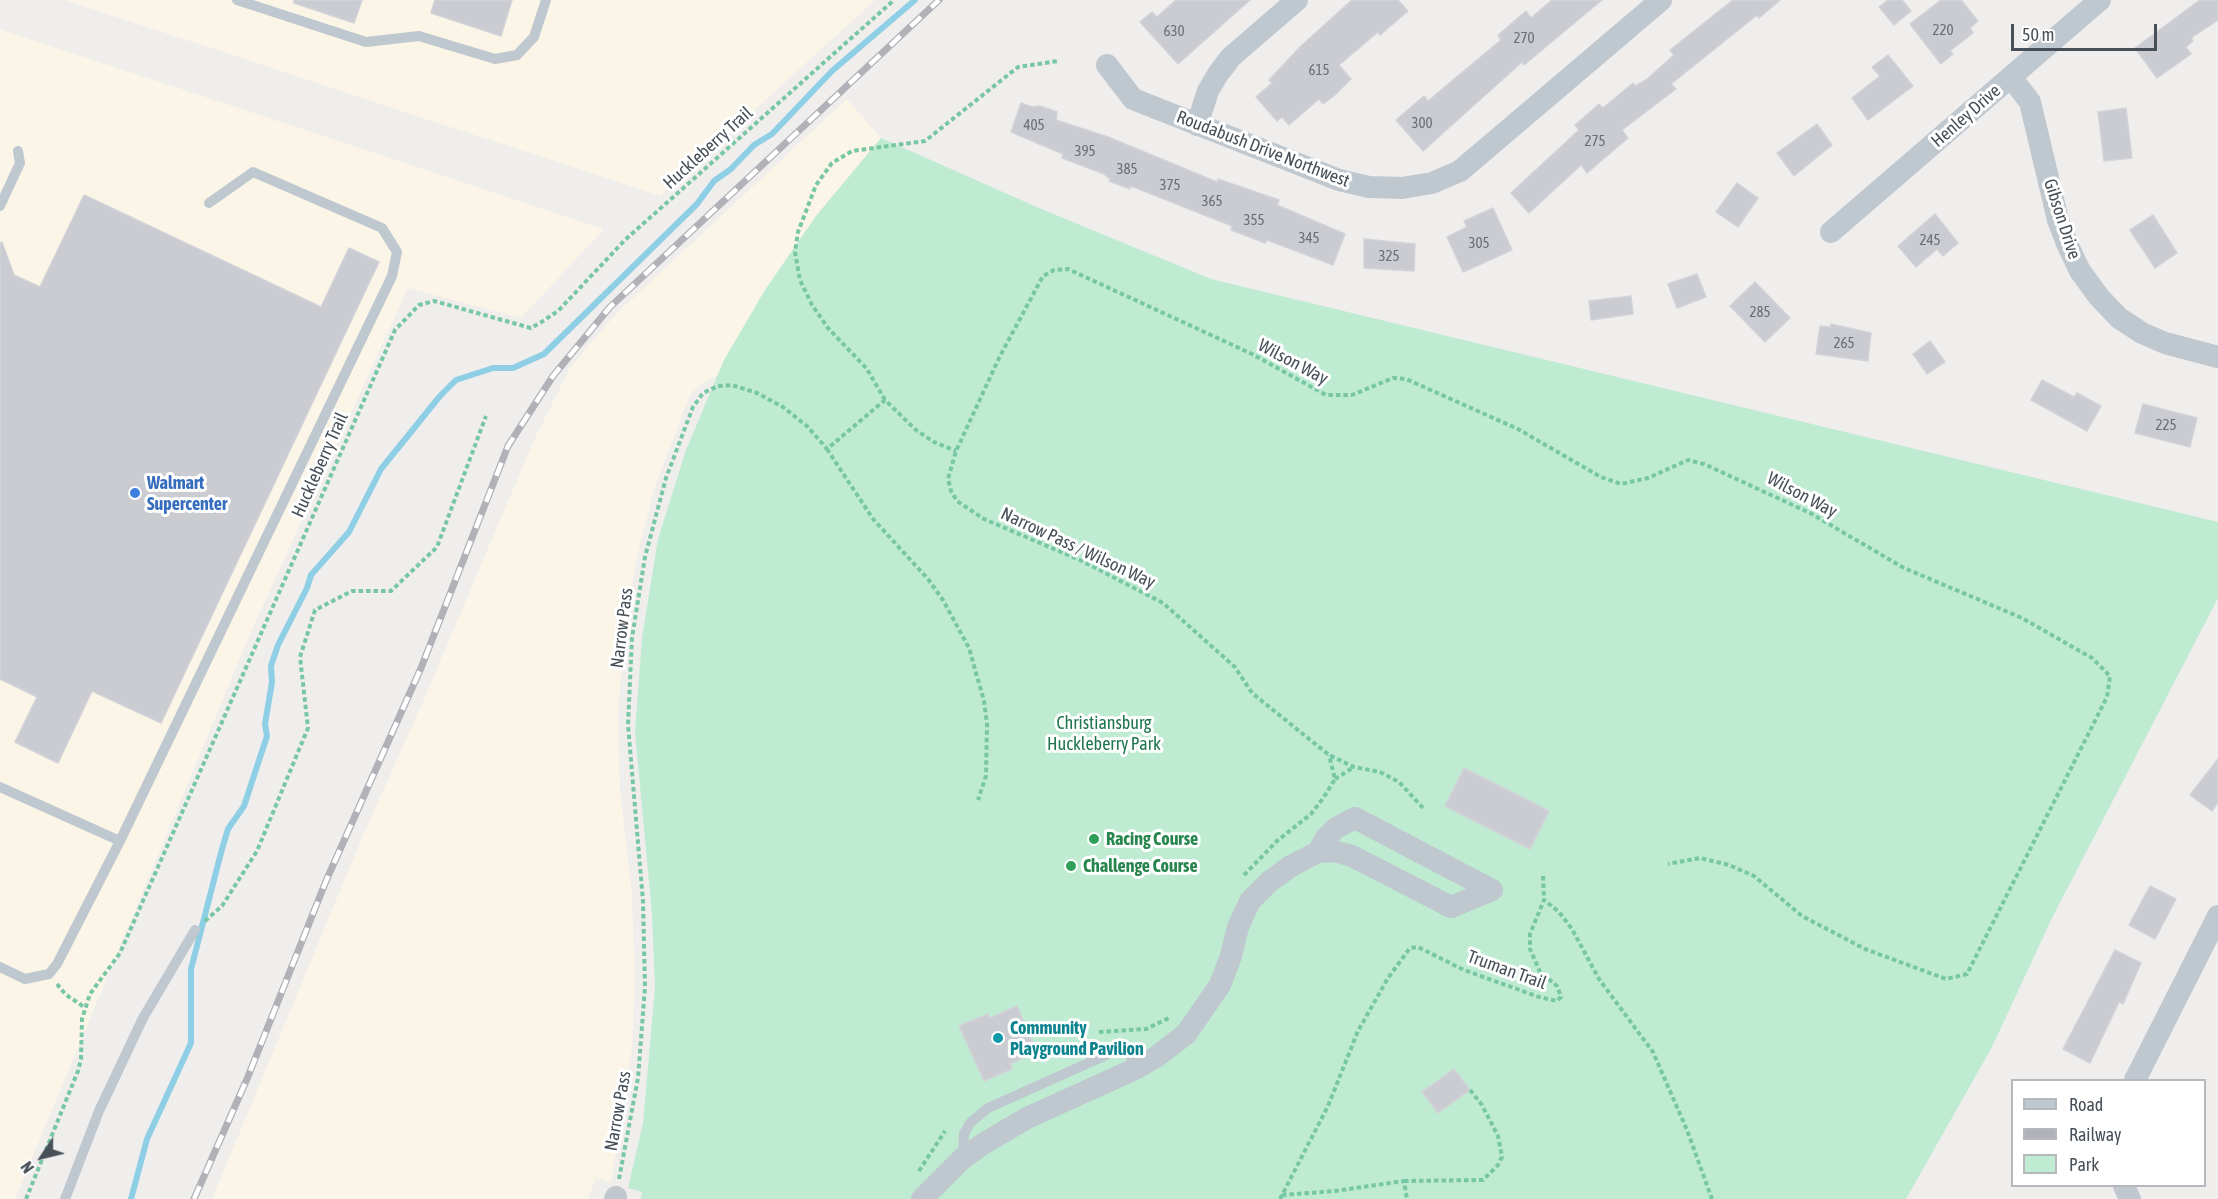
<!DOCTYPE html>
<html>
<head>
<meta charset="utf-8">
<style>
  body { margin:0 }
  #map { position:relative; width:2218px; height:1199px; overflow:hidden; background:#f0eded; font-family:"Asap Condensed",sans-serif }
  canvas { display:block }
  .legend { position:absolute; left:2011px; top:1079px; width:195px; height:108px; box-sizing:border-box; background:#fff; border:2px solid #b5b9bd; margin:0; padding:8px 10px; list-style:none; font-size:18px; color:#475059 }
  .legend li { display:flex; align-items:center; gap:12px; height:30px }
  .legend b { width:30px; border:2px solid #b5b9bd }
  .north { position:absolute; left:12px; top:1127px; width:60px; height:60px; -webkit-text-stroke:4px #fff; paint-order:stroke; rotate:235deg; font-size:16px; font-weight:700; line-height:24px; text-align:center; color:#475059 }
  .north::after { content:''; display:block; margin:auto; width:21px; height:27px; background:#475059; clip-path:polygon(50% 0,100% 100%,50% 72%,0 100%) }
  .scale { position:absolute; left:2011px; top:24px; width:146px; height:27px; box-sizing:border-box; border:3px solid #475059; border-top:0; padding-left:8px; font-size:18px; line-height:21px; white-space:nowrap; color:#475059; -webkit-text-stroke:4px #fff; paint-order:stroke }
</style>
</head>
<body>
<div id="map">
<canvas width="2218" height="1199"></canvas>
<ul class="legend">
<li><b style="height:8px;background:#bfc7cf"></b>Road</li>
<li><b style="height:8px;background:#b0b2b7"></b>Railway</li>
<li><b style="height:16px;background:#beebd1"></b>Park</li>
</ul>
<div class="north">N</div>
<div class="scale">50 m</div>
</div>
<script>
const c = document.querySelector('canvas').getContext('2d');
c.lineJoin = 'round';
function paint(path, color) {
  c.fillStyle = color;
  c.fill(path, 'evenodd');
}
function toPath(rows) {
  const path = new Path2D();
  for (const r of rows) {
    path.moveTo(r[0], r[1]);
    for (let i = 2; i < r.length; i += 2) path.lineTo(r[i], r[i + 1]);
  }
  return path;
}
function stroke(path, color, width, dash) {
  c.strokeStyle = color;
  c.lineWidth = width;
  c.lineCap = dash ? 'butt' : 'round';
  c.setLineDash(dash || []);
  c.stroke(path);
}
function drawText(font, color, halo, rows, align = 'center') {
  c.font = font + ' "Asap Condensed",sans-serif';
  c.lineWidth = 6;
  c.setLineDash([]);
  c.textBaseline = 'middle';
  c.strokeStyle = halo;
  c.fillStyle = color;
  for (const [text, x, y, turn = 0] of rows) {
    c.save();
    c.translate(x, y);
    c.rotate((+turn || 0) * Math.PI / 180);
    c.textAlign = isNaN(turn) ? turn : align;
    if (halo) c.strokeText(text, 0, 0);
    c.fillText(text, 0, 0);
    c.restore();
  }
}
const commercial = toPath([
  [65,0,875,0,660,196],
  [0,29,604,229,521,318,408,288,250,634,15,1199,0,1199],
  [847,99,881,138,816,216,765,290,717,376,698,386,690,395,655,486,636,561,624,636,618,714,620,789,632,895,635,977,632,1048,611,1183,596,1178,588,1199,212,1199,364,833,422,704,534,440,571,366,616,314]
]);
const green = toPath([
  [881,138,1039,208,1211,279,2218,522,2218,598,2052,918,1992,1047,1906,1199,641,1199,642,1192,628,1188,643,1123,655,988,652,915,635,732,642,638,658,539,686,450,724,360,765,290,816,216]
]);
const stream = toPath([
  [131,1199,147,1139,191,1043,191,969,222,849,228,829,244,806,267,736,265,724,272,682,271,666,278,645,307,588,311,575,349,532,381,469,440,396,456,380,493,368,513,368,544,354,697,204,714,181,731,169,754,145,772,134,832,71,915,0]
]);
const building = toPath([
  [294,0,362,0,354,23,294,3,294,0],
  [435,0,512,0,501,36,431,13,435,0],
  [1176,0,1250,0,1178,64,1140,22,1152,12,1157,17,1176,0],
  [1352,0,1398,0,1408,11,1380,35,1378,32,1339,65,1351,79,1335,95,1323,104,1319,99,1289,125,1282,117,1277,121,1256,97,1272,83,1269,80,1300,47,1352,0],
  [1552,0,1602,0,1524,65,1522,62,1423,151,1396,120,1424,96,1428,101,1501,40,1498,35,1526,11,1531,18,1552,0],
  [1733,0,1780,0,1759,18,1757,15,1671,84,1676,89,1622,130,1628,138,1587,173,1581,165,1529,213,1511,193,1579,130,1575,125,1599,104,1603,108,1633,83,1635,86,1646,80,1674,55,1670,50,1733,0],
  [1888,0,1902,0,1911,11,1894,25,1879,7,1888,0],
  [1941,0,1961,0,1978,21,1970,28,1973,33,1950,51,1953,54,1941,64,1910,24,1941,0],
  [2200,0,2218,0,2218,20,2191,38,2193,41,2186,47,2191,54,2157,78,2135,48,2200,0],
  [1888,55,1913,86,1868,120,1852,98,1880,76,1872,67,1888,55],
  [1021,103,1032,107,1040,106,1057,112,1056,120,1108,137,1217,182,1218,179,1279,200,1277,205,1345,234,1333,265,1267,240,1265,243,1231,230,1232,226,1131,186,1130,189,1109,181,1110,179,1104,174,1062,158,1063,154,1011,132,1021,103],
  [2126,108,2132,158,2104,161,2098,112,2126,108],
  [1817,124,1832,145,1794,176,1777,153,1817,124],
  [1737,183,1758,198,1738,227,1716,212,1737,183],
  [84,195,321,307,349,248,379,262,161,723,92,691,58,763,15,742,37,697,0,679,0,243,2,242,14,275,40,287,84,195],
  [1493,208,1512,250,1463,272,1447,237,1467,227,1464,221,1493,208],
  [1935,214,1958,243,1943,256,1937,249,1916,267,1898,246,1935,214],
  [2153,215,2177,253,2155,268,2130,230,2153,215],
  [1364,239,1415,244,1414,271,1364,268,1364,239],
  [1697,274,1706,297,1677,308,1668,284,1697,274],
  [1755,282,1790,318,1765,342,1730,306,1755,282],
  [1631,296,1633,314,1591,320,1589,301,1631,296],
  [1831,324,1871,333,1868,361,1816,354,1820,326,1831,327,1831,324],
  [1930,341,1945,362,1927,374,1913,354,1930,341],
  [2042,380,2074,397,2077,393,2101,406,2087,431,2031,400,2042,380],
  [2143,404,2197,418,2190,447,2135,433,2143,404],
  [2218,759,2218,802,2212,811,2190,795,2218,759],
  [1464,768,1549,811,1530,849,1445,806,1464,768],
  [2150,886,2176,899,2155,939,2129,925,2150,886],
  [2115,950,2141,963,2123,1004,2119,1002,2090,1063,2063,1049,2115,950],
  [1017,1006,1037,1052,1010,1064,1012,1069,984,1081,959,1026,988,1014,990,1018,1017,1006],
  [1454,1069,1470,1090,1438,1113,1422,1092,1454,1069]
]);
const path = toPath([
  [885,400,867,369,828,328,812,305,800,280,795,252,798,232,816,185,832,163,852,151,925,141,1018,67,1058,61],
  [827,449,873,519,928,579,943,600,969,648,984,701,987,724,986,776,978,800],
  [1335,779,1354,767],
  [1423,808,1399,782,1380,772,1354,767,1329,755,1252,693,1235,667,1163,603,1082,561,984,519,957,501,951,491,948,479,956,451,1000,356,1043,276,1054,270,1068,269,1252,354,1326,395,1352,395,1393,378,1406,379,1518,429,1601,477,1621,484,1648,478,1688,460,1704,464,1810,513,1904,568,2022,618,2092,658,2110,676,2107,697,1967,974,1946,979,1865,949,1802,916,1754,876,1729,865,1700,858,1668,864],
  [1244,875,1277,841,1311,814,1324,797,1335,779,1329,755],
  [1543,876,1544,899],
  [205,921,222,906,257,851,308,728,300,657,315,610,352,591,391,591,437,547,486,416],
  [57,984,65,994,84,1007],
  [1099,1032,1146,1029,1171,1017],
  [919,1171,945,1131],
  [619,1179,638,1078,645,987,643,901,628,725,632,638,645,557,666,478,693,407,703,393,718,386,732,385,757,393,783,407,808,427,827,449,885,400,916,430,934,442,956,451],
  [1404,1181,1483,1180,1498,1165,1502,1157,1498,1136,1482,1105,1470,1090],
  [1282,1195,1335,1191,1404,1181,1407,1199],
  [26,1199,78,1071,81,1059,82,1019,90,994,120,953,395,330,419,305,434,301,531,328,543,321,558,311,625,240,894,0],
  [1280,1199,1328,1106,1358,1031,1388,978,1410,948,1418,947,1464,970,1539,997,1557,1001,1561,997,1557,986,1540,972,1530,949,1530,934,1544,900,1559,912,1572,929,1599,979,1653,1052,1687,1130,1712,1199]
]);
const service = toPath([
  [237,0,366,42,419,36,495,59,517,55,534,37,546,0],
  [0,206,20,163,18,151],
  [0,787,120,841],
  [0,967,25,979,49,974,57,964,120,841,392,276,397,252,382,228,253,172,209,203],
  [963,1157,964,1134,970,1123,988,1108,1122,1048,1129,1052,1135,1069],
  [65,1199,99,1111,143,1018,195,930]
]);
const minor = toPath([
  [1107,65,1133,99,1339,180,1369,187,1402,188,1432,183,1460,171,1661,0],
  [2011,77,2030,102,2058,220,2068,246,2080,271,2099,297,2119,318,2142,333,2165,343,2218,357],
  [1197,125,1208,91,1218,74,1231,57,1297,0],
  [1831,232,2100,0],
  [1318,852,1326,838,1336,828,1355,818,1492,890],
  [2135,1080,2218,916],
  [2124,1186,2130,1199],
  [615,1199,616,1197],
  [922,1199,963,1158,983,1144,1027,1118,1135,1069,1156,1057,1186,1034,1220,985,1231,956,1238,927,1250,901,1269,882,1291,866,1318,852,1334,851,1352,856,1451,907,1492,890]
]);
const rail = toPath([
  [194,1199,247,1079,326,881,421,668,508,446,553,376,610,307,939,0]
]);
const markers = [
  [135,493,6,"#3f7fe0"],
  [1094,839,6,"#2e9e5b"],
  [1071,866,6,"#2e9e5b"],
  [998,1038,6,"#0f9aa8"]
];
const numberNames = [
  ["220",1943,30],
  ["630",1174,31],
  ["270",1524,38],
  ["615",1319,70],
  ["300",1422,123],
  ["405",1034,125],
  ["275",1595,141],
  ["395",1085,151],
  ["385",1127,169],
  ["375",1170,185],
  ["365",1212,201],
  ["355",1254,220],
  ["345",1309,238],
  ["245",1930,240],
  ["305",1479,243],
  ["325",1389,256],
  ["285",1760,312],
  ["265",1844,343],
  ["225",2166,425]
];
const streetNames = [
  ["Henley Drive",1966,116,-41],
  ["Huckleberry Trail",708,148,-42],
  ["Roudabush Drive Northwest",1263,149,21],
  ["Gibson Drive",2062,219,72],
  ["Wilson Way",1293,362,28],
  ["Huckleberry Trail",320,465,-66],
  ["Wilson Way",1802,495,28],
  ["Narrow Pass / Wilson Way",1078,548,25],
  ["Narrow Pass",622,628,-83],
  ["Truman Trail",1507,970,20],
  ["Narrow Pass",618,1111,-80]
];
const shopNames = [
  ["Walmart",147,483],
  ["Supercenter",147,504]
];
const parkNames = [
  ["Christiansburg",1104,723],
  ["Huckleberry Park",1104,744]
];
const leisureNames = [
  ["Racing Course",1106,839],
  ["Challenge Course",1083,866]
];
const cultureNames = [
  ["Community",1010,1028],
  ["Playground Pavilion",1010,1049]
];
paint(commercial, '#faf5e7');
paint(green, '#beebd1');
stroke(stream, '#8ecfe5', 6);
paint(building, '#caccd2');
stroke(building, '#d2d3d8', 1.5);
stroke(path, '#78c7a4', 4, [4.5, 3]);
stroke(service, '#bfc7cf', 10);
stroke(minor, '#bfc7cf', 22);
stroke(rail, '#b0b2b7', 7);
stroke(rail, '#fff', 4.5, [14]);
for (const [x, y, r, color] of markers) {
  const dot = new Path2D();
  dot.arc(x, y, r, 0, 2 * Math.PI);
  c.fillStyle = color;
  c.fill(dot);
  stroke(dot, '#fff', 2);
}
drawText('15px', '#686f77', null, numberNames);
drawText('18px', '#475059', '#fff', streetNames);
drawText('bold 18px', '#366cbe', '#fff', shopNames, 'left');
drawText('18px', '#1d754d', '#fff', parkNames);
drawText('bold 18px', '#27864d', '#fff', leisureNames, 'left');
drawText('bold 18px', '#0d838f', '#fff', cultureNames, 'left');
</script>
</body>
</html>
